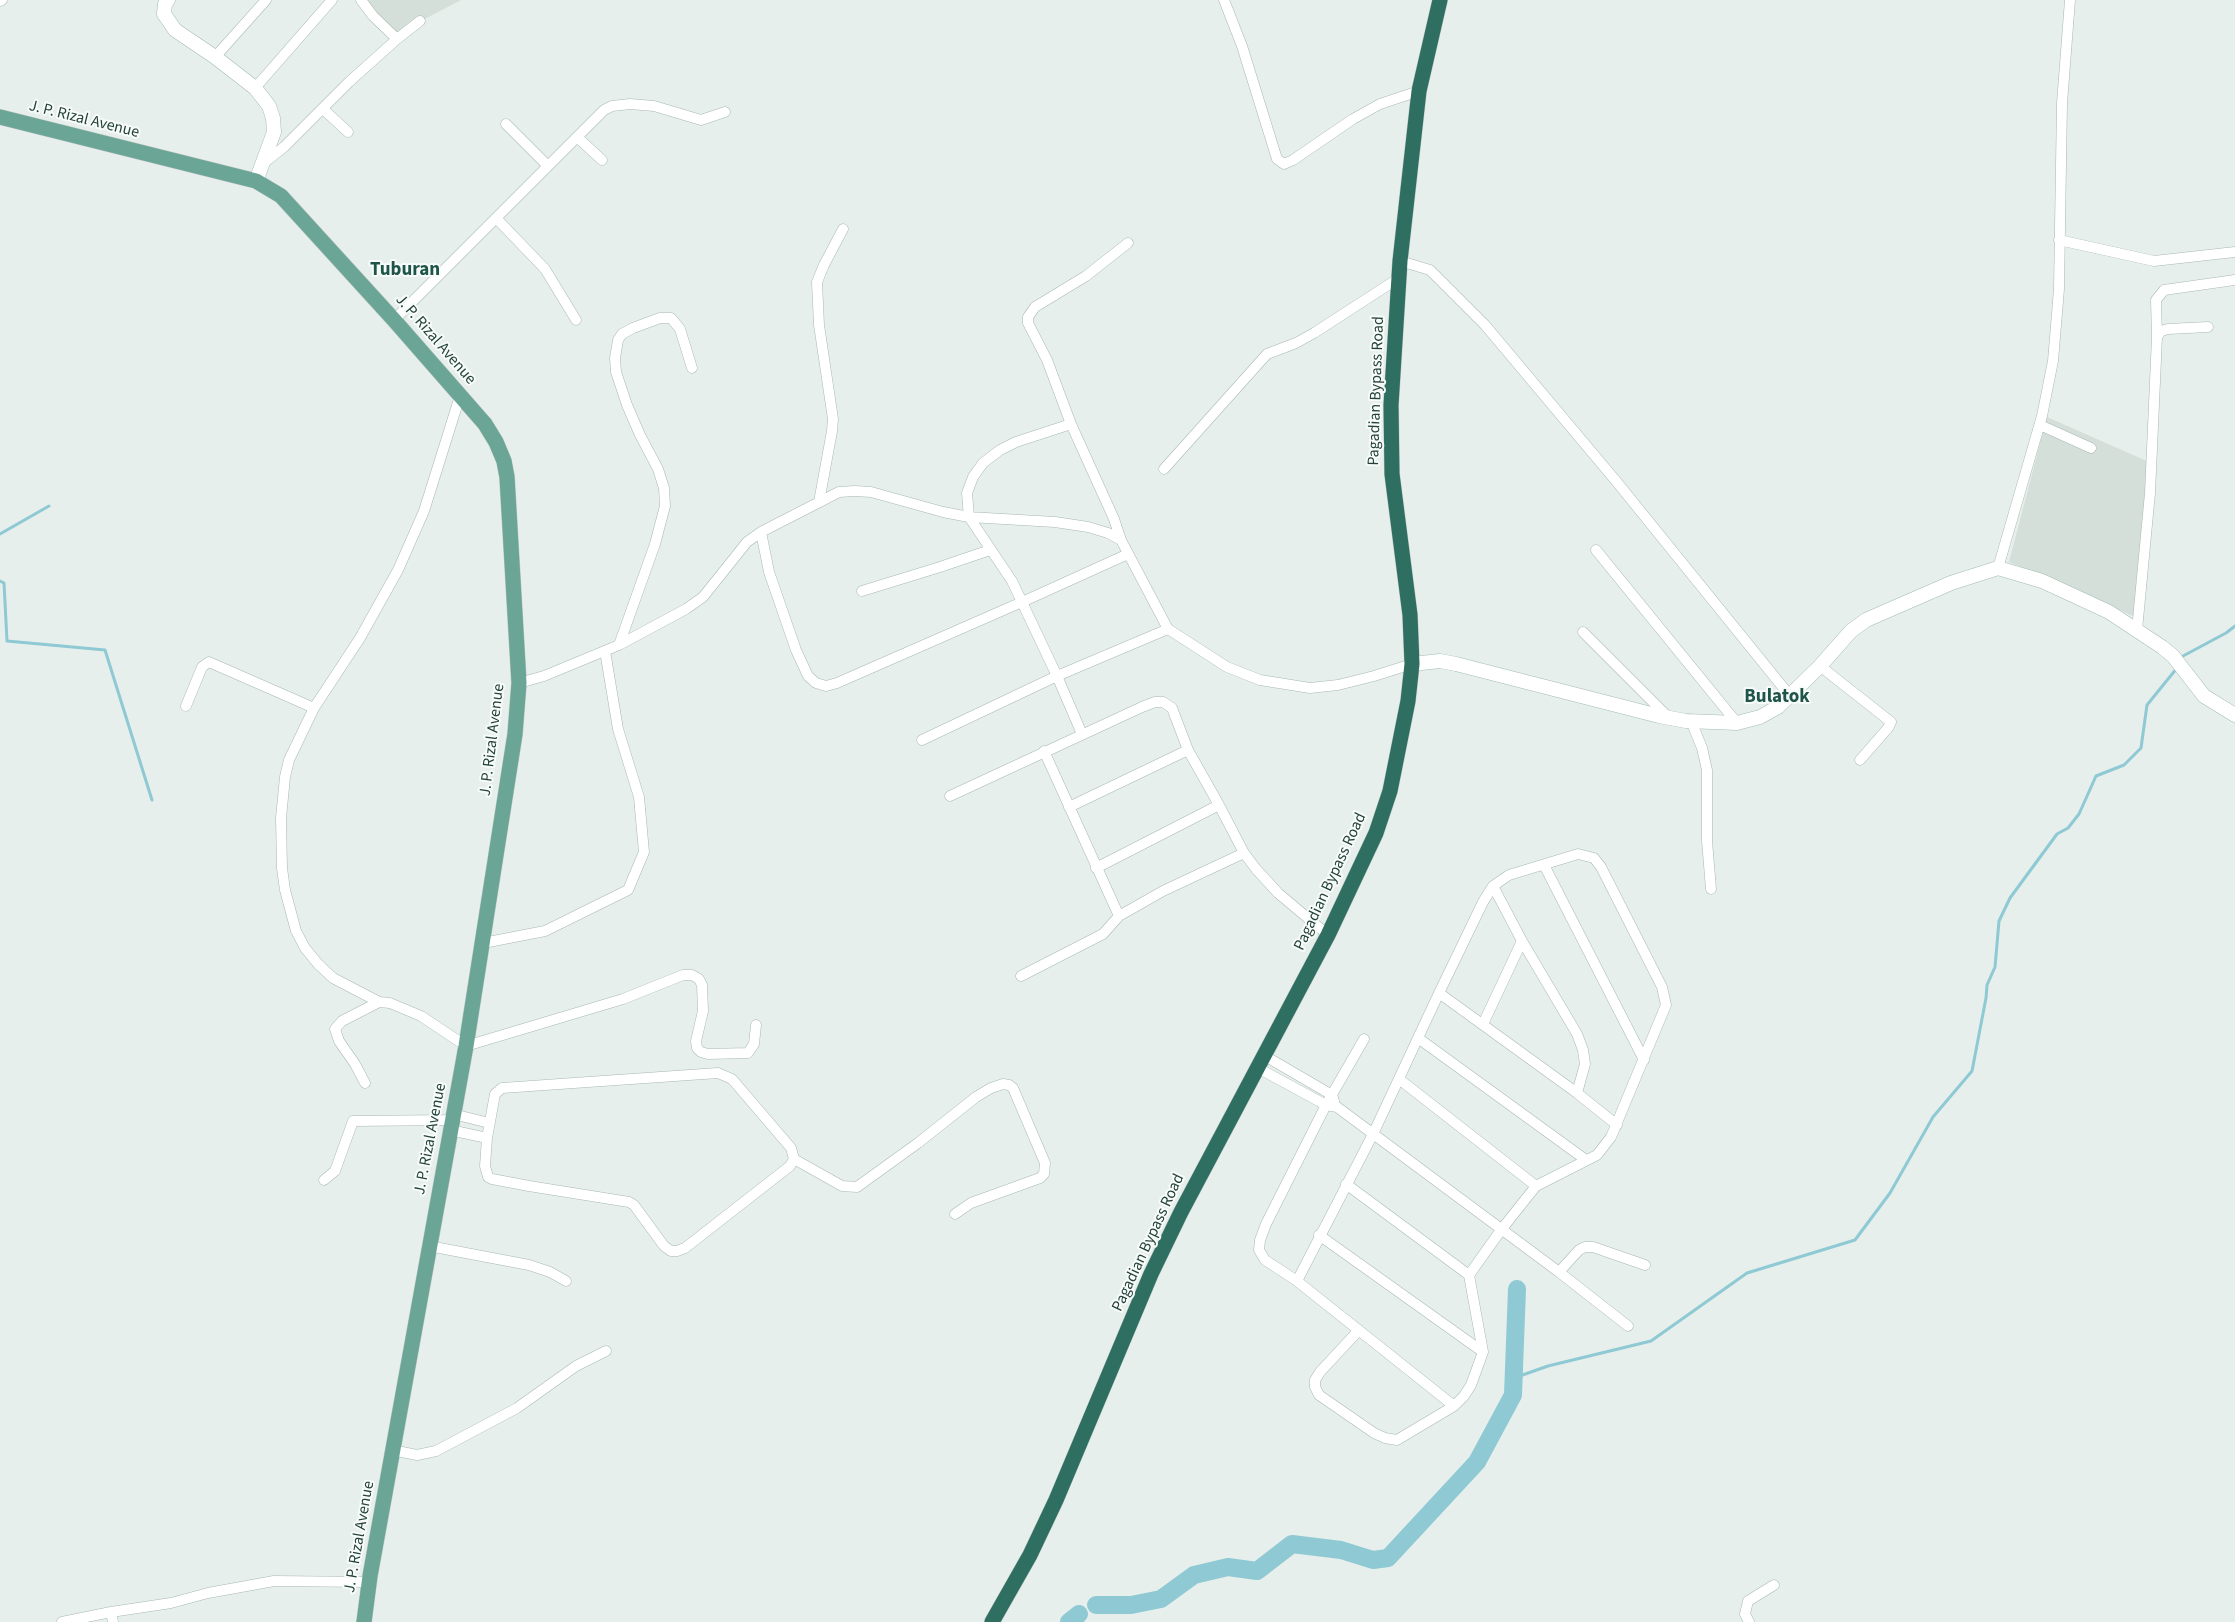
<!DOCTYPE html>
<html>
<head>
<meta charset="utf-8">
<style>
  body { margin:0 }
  canvas { display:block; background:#e6efeb }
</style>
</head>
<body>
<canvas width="2235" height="1622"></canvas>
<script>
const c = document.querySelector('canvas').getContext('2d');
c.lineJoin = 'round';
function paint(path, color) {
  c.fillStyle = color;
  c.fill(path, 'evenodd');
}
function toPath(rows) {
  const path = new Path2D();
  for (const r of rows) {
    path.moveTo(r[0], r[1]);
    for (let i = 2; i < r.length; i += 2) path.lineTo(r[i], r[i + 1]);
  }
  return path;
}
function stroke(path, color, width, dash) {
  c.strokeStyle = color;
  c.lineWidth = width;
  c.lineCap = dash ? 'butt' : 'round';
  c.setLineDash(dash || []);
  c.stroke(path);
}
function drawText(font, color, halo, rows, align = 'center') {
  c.font = font + ' "Source Sans 3",sans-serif';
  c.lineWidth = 4;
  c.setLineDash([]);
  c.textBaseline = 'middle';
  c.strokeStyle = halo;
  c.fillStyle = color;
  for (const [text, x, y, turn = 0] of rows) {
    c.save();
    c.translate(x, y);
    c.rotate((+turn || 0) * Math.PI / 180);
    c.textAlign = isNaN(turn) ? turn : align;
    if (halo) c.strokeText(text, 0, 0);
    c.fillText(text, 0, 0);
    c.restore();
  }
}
const built = toPath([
  [365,0,461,0,396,34],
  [2047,417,2149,462,2137,618,2079,591,2009,562]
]);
const stream = toPath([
  [0,534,49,506],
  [0,581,4,583,7,641,105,650,152,800],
  [2183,656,2226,633,2235,626],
  [1514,1378,1548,1366,1651,1341,1747,1273,1855,1240,1890,1193,1933,1117,1972,1071,1986,998,1987,985,1995,967,1999,921,2010,898,2057,834,2068,828,2079,814,2096,776,2124,765,2141,748,2147,705,2177,668]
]);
const river = toPath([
  [1096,1605,1131,1605,1161,1599,1194,1575,1228,1567,1257,1571,1292,1544,1341,1550,1373,1560,1388,1558,1477,1462,1513,1395,1517,1289],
  [1069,1622,1079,1614]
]);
const street = toPath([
  [361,0,373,16,397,39],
  [1224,0,1242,46,1277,159,1284,164,1293,160,1353,119,1380,104,1419,91],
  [0,1,2,0],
  [215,57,266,0],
  [255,88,332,0],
  [323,109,348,132],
  [506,124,548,166],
  [577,137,602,160],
  [265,162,284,147,349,82,397,39,420,21],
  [496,218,545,269,576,320],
  [2059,240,2154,261,2235,252],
  [1400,261,1430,270,1485,325,1616,481,1790,696],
  [394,320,604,110,612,106,630,104,654,106,701,120,725,112],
  [2157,337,2156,300,2164,290,2235,280],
  [460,396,424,511,398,570,360,638,314,708,289,760,285,777,281,818,282,868,285,890,296,931,305,948,318,964,333,978,379,1002,390,1003,421,1016,466,1046,623,999,683,975,692,975,699,979,702,985,703,1011,696,1041,697,1048,701,1052,708,1054,748,1053,754,1044,756,1025],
  [1071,424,1016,442,1000,450,983,463,973,477,967,493,969,517,1012,581,1057,676,1082,734],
  [2040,425,2091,448],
  [1164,469,1267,354,1296,343,1314,333,1399,278],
  [819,502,832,431,833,419,819,325,817,282,824,265,843,229],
  [761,532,769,572,796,650,808,676,816,683,826,686,837,683,1022,602,1128,554],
  [1121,540,1114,519,1071,424,1047,360,1028,323,1028,317,1035,307,1086,276,1128,243],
  [1596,550,1737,723],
  [1998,568,2042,416,2053,361,2059,289,2062,103,2070,0],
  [862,591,940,567,990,550],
  [2137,630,2150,493,2157,337,2161,331,2168,329,2208,327],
  [1583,632,1669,718],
  [619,645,655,544,665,506,664,488,658,469,640,435,627,405,616,372,615,358,618,340,622,334,633,328,660,318,671,318,680,329,692,368],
  [1820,666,1891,722,1888,728,1860,760],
  [519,683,544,676,619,645,686,609,703,597,747,542,761,532,839,492,855,491,871,492,943,512,969,517,1055,522,1088,527,1108,533,1121,540,1168,629,1227,667,1260,680,1310,688,1338,685,1374,676,1412,664],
  [186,706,202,667,209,662,314,708],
  [1691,721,1702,748,1707,770,1707,841,1711,889],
  [922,740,1057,676,1168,629],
  [1044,751,1119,916,1163,891,1244,853],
  [950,796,1142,707,1155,702,1163,702,1172,708,1188,750,1219,805,1244,853,1256,869,1278,893,1328,935],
  [1069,807,1188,750],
  [1544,865,1644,1060],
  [1096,868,1219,805],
  [1493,886,1522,941,1577,1034,1583,1050,1585,1064,1577,1093],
  [483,943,545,931,628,890,644,852,639,797,618,729,605,651],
  [1021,976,1103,934,1119,916],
  [1439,993,1577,1093,1617,1125],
  [1483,1024,1522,941],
  [1418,1038,1586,1160],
  [1364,1039,1326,1105,1266,1224,1260,1240,1259,1250,1265,1260,1297,1281,1454,1406],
  [1265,1056,1332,1095,1334,1101],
  [1258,1068,1326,1105,1337,1107,1559,1272,1628,1326],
  [718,1073,732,1079,791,1148,794,1159,790,1166,685,1248,677,1251,671,1251,664,1246,634,1205,629,1202,529,1186,492,1179,488,1177,485,1166,487,1138,495,1094,502,1088,718,1073],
  [1399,1079,1536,1186],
  [365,1083,355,1064,339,1041,335,1029,342,1021,379,1002],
  [453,1114,489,1123],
  [450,1130,487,1138],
  [794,1159,842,1186,857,1187,918,1143,976,1097,991,1088,1003,1084,1009,1085,1013,1088,1045,1163,1044,1174,1040,1178,971,1203,955,1214],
  [324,1180,335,1171,353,1121,452,1120],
  [1346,1184,1469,1275],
  [1319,1235,1483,1352],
  [429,1246,529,1265,550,1272,566,1281],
  [1559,1272,1579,1250,1585,1247,1593,1247,1645,1265],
  [1297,1281,1373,1134,1439,993,1483,902,1493,886,1509,875,1578,854,1594,858,1601,867,1662,987,1666,1005,1611,1137,1597,1155,1536,1186,1501,1230,1469,1275,1483,1352,1471,1385,1464,1396,1454,1406,1397,1440,1385,1438,1374,1433,1319,1395,1315,1387,1315,1380,1320,1372,1359,1330],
  [392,1450,417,1455,436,1451,517,1408,576,1366,606,1351],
  [62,1622,111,1612],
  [113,1622,111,1612,171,1603,208,1593,274,1581,369,1582],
  [1749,1622,1745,1614,1748,1601,1774,1585]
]);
const secondary = toPath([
  [168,0,165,4,164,14,175,30,215,57,255,88,269,106,273,118,274,132,256,181],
  [1412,664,1440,661,1456,664,1659,716,1686,721,1737,723,1760,717,1778,707,1820,666,1851,631,1866,620,1951,583,1998,568,2042,581,2109,612,2162,647,2173,656,2204,696,2235,715]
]);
const primary = toPath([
  [0,117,256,181,281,196,394,320,485,424,496,442,504,461,507,477,519,683,515,734,466,1046,370,1576,364,1622]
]);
const highway = toPath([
  [992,1622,1030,1555,1056,1500,1151,1274,1181,1212,1328,935,1376,833,1390,791,1408,701,1412,664,1410,615,1392,474,1391,405,1400,261,1419,91,1440,0]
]);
const streetNames = [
  ["J. P. Rizal Avenue",84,120,14],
  ["J. P. Rizal Avenue",435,340,49],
  ["Pagadian Bypass Road",1377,391,-88],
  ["J. P. Rizal Avenue",493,740,-83],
  ["Pagadian Bypass Road",1331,882,-65],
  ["J. P. Rizal Avenue",431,1139,-79],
  ["Pagadian Bypass Road",1149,1243,-65],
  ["J. P. Rizal Avenue",360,1537,-80]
];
const quarterNames = [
  ["Tuburan",405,271],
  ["Bulatok",1777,698]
];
paint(built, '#d4dfda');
stroke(stream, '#8ec9d4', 3);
stroke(river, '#8ec9d4', 18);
stroke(street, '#a8b8b2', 11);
stroke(secondary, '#a4bbb3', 15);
stroke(primary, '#c2cac8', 16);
stroke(highway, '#c2cac8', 16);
stroke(street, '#fff', 10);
stroke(secondary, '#fff', 14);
stroke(primary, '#6aa596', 15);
stroke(highway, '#2f6f62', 15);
drawText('16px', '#24423a', '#f7fbf9', streetNames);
drawText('bold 19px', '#1f5548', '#f7fbf9', quarterNames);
</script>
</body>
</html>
